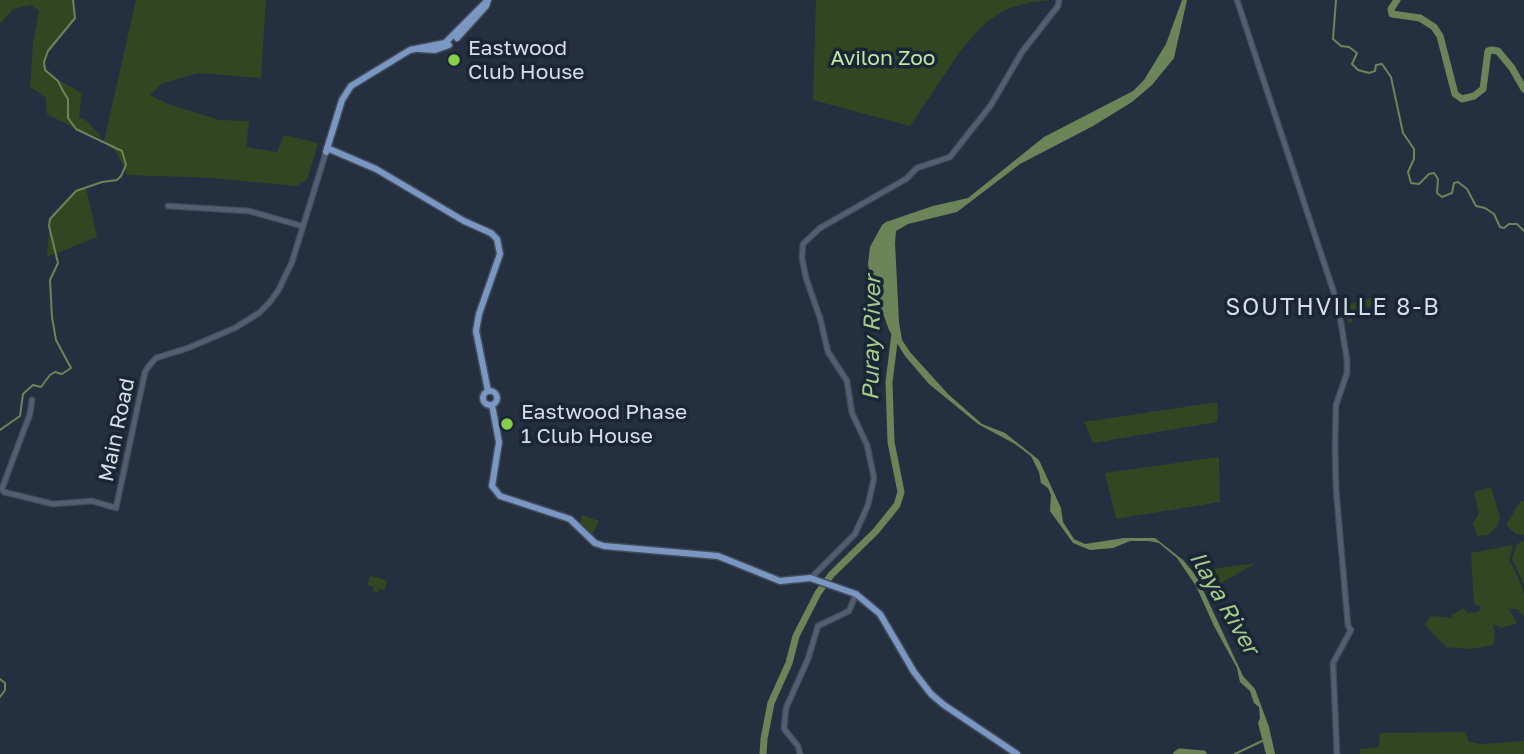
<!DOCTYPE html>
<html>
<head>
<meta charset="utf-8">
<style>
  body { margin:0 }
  canvas { display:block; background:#242f40 }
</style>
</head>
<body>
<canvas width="1524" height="754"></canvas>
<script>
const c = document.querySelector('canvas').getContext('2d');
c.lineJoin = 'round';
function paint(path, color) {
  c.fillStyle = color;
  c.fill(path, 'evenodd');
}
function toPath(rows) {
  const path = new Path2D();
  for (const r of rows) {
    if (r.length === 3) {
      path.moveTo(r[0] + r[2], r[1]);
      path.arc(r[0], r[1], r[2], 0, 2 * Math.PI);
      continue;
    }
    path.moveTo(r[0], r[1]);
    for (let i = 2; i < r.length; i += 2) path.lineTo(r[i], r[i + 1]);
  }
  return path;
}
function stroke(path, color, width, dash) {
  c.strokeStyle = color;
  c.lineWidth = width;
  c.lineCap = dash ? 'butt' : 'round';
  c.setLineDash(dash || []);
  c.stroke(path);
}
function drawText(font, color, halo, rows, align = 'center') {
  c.font = font + ' "Golos Text",sans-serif';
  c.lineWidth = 7;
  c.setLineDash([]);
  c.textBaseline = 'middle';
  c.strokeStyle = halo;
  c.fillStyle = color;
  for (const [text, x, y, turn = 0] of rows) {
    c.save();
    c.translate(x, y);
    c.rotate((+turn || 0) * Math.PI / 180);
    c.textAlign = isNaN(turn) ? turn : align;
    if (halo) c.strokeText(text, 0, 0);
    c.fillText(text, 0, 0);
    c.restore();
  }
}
const green = toPath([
  [0,0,73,0,75,18,48,51,44,62,45,70,56,79,82,93,79,117,87,121,102,138,76,129,47,114,46,98,30,87,33,43,39,11,31,5,13,9,0,24],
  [136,0,266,0,261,78,198,73,161,84,150,95,168,104,219,120,249,121,246,147,277,152,284,135,318,143,307,180,296,186,212,178,127,175,117,153,104,141],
  [816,0,1052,0,1032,2,1009,8,986,22,961,50,910,126,813,100],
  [86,188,97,237,47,257,50,219,76,191],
  [1381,295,1382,303,1371,307,1366,306,1362,310,1352,313,1352,322,1348,323,1347,315,1351,312,1349,304],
  [1218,402,1217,422,1093,443,1084,422],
  [1219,457,1220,502,1116,519,1105,473],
  [1491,487,1500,518,1497,526,1488,535,1477,536,1473,523,1479,514,1474,492],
  [1524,501,1524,535,1516,534,1506,525,1520,502],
  [582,515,599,521,592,535,580,523],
  [1524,541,1524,584,1512,559,1517,544],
  [1513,545,1509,560,1518,577,1524,594,1524,617,1517,609,1509,609,1517,623,1501,628,1493,624,1495,634,1493,645,1470,649,1446,647,1425,625,1431,616,1455,618,1450,616,1464,608,1467,613,1477,612,1482,608,1474,604,1471,553],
  [1256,563,1211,589,1203,570],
  [370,576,387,580,385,590,379,589,378,592,373,591,374,587,367,585],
  [1465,732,1469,742,1480,744,1524,741,1524,754,1360,754,1360,749,1379,747,1380,733]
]);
const water = toPath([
  [1182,0,1187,0,1174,58,1152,85,1132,102,1093,126,1020,164,957,212,908,224,896,231,895,243,899,322,902,340,910,352,948,394,982,424,1005,433,1039,460,1061,508,1063,522,1074,539,1085,544,1124,538,1155,538,1183,560,1197,577,1243,676,1255,689,1269,727,1275,754,1266,754,1258,723,1260,718,1259,707,1254,703,1250,691,1240,682,1237,668,1214,626,1196,586,1177,558,1159,543,1149,541,1130,541,1113,548,1090,550,1073,543,1050,511,1051,495,1048,488,1041,483,1039,472,1031,456,1015,444,978,424,929,384,905,356,889,330,870,277,868,264,870,247,882,225,886,222,933,206,968,198,1044,137,1133,91,1144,80,1166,44]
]);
const stream = toPath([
  [1336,0,1333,39,1341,46,1349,47,1357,53,1352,64,1358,70,1369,73,1375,71,1376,65,1382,64,1391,77,1403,133,1414,149,1414,159,1408,172,1411,183,1419,184,1429,174,1434,173,1438,179,1437,193,1442,197,1452,193,1454,183,1458,182,1467,189,1476,206,1485,208,1494,214,1500,227,1504,228,1509,224,1517,224,1524,231],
  [0,430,20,416,23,394,33,385,41,387,50,375,55,372,62,374,71,368,56,340,52,317,50,280,58,263,49,226,50,219,76,191,102,182,117,180,121,176,126,165,122,151,76,129,68,118,68,99,63,91,58,81,45,70,44,62,48,51,75,18,73,0],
  [0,679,5,683,5,690,0,697],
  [1235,754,1262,741]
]);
const river = toPath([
  [1397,0,1391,9,1392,14,1420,18,1434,27,1440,36,1455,94,1462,99,1474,96,1483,89,1488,51,1492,50,1498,51,1512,68,1524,89],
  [763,754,764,739,771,703,789,663,796,636,818,593,831,575,876,531,897,505,901,492,891,442,889,382,895,334],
  [1177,754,1180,752,1203,754]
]);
const minor = toPath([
  [1237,0,1338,305,1347,360,1347,373,1336,405,1335,445,1336,489,1348,626,1351,630,1333,663,1337,754],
  [168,206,249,211,302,226],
  [32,400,30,414,10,467,2,489,4,492,53,504,92,501,116,508,145,372,149,366,156,358,188,348,235,328,259,313,269,303,278,291,292,262,326,152],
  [811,578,855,534,868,505,874,478,867,445,852,413,847,381,828,352,820,318,806,278,802,258,803,244,820,228,906,179,917,168,950,157,991,105,1022,52,1058,6,1059,0],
  [800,754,798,746,784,729,786,708,808,659,818,626,849,611,856,594]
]);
const major = toPath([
  [457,38,486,6,488,0],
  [419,49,435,50,449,45],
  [327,148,376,169,464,221,491,233,497,239,500,254,479,314,476,331,488,391],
  [326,152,342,100,351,86,410,50,445,43,488,0],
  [490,398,7],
  [492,405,499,442,492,486,500,496,570,519,595,543,604,546,718,556,780,581,810,578,856,594,880,614,914,672,931,694,944,705,1017,754]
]);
const markers = [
  [454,60,7,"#87cf4a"],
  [507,424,7,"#87cf4a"]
];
const poiNames = [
  ["Eastwood",468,48],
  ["Club House",468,72],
  ["Eastwood Phase",521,412],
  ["1 Club House",521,436]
];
const parkNames = [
  ["Avilon Zoo",883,58]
];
const streetNames = [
  ["Main Road",117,430,-78]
];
const neighbourhoodNames = [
  ["SOUTHVILLE 8-B",1333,308]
];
const waterNames = [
  ["Puray River",872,338,-89],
  ["Ilaya River",1224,603,60]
];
paint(green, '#314722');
paint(water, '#6b8559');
stroke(stream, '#6b8559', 2);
stroke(river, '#6b8559', 7);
stroke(minor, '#424b59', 7);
stroke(major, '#424b59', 9);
stroke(minor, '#525f72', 4.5);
stroke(major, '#7a97c4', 6);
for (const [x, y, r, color] of markers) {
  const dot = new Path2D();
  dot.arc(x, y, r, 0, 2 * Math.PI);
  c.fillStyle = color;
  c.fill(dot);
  stroke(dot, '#1a2535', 2.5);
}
drawText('21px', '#d7dee9', '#1a2535', poiNames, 'left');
drawText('21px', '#bee7a2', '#1a2535', parkNames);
drawText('21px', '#d7dee9', '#1a2535', streetNames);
c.letterSpacing = '2px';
drawText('23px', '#d7dee9', '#1a2535', neighbourhoodNames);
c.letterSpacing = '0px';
drawText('italic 23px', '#a4cc88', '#1a2535', waterNames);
</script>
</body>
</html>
